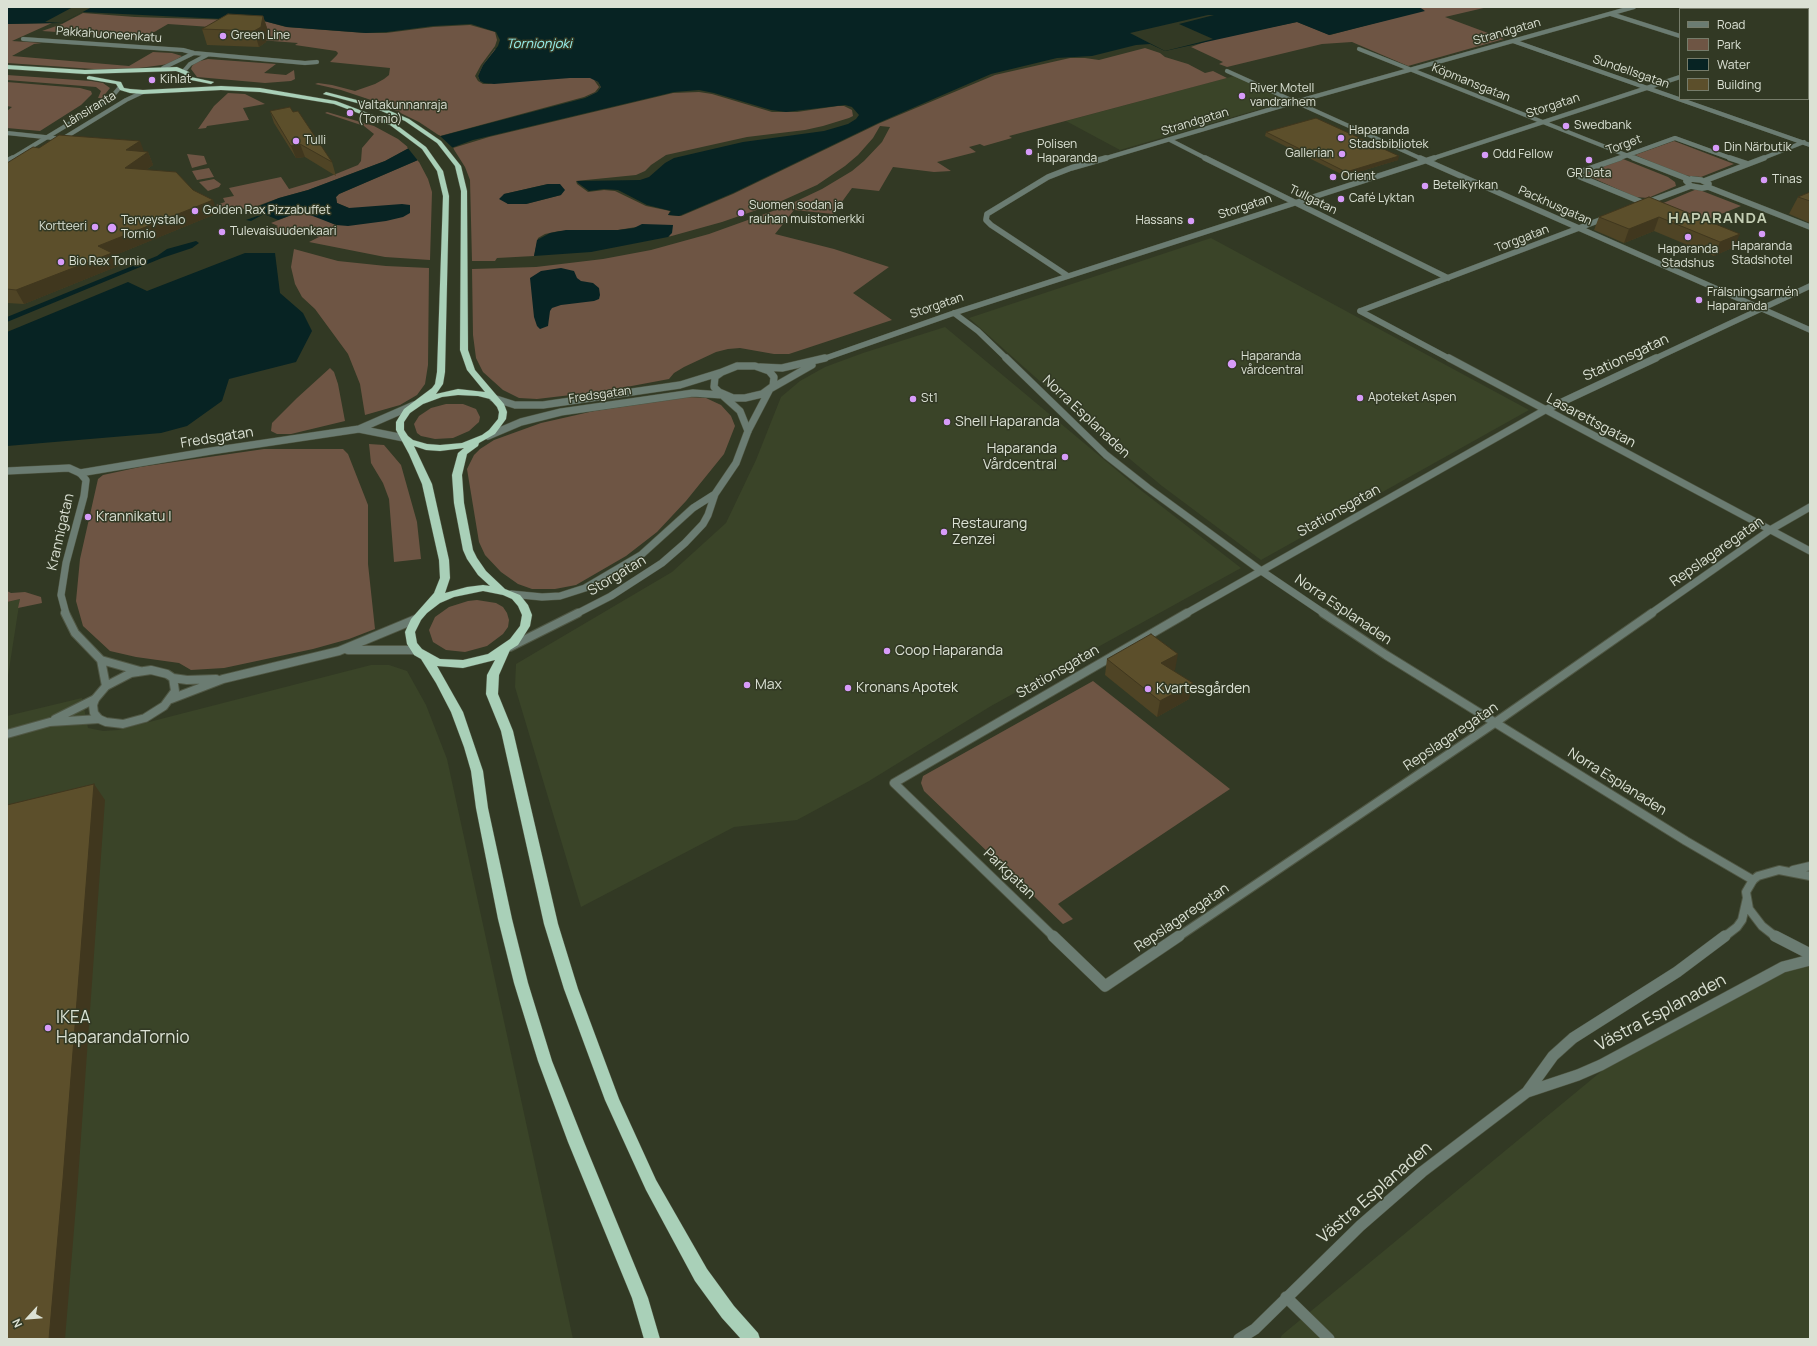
<!DOCTYPE html>
<html>
<head>
<meta charset="utf-8">
<style>
  body { margin:0 }
  #map { position:relative; width:1817px; height:1346px; overflow:hidden; background:#323924; font-family:Manrope,sans-serif }
  canvas { display:block }
  .frame { position:absolute; inset:0; border:8px solid #dbe1d4; pointer-events:none }
  .legend { position:absolute; left:1679px; top:8px; width:130px; height:92px; box-sizing:border-box; background:#323924; border:1px solid #767c6a; margin:0; padding:5px 7px; list-style:none; font-size:12px; color:#dbe1d4 }
  .legend li { display:flex; align-items:center; gap:8px; height:20px }
  .legend b { width:20px; border:1px solid #767c6a }
  .north { position:absolute; left:8px; top:1298px; width:40px; height:40px; -webkit-text-stroke:3px #323924; paint-order:stroke; rotate:244deg; font-size:11px; font-weight:700; line-height:16px; text-align:center; color:#dbe1d4 }
  .north::after { content:''; display:block; margin:auto; width:14px; height:18px; background:#dbe1d4; clip-path:polygon(50% 0,100% 100%,50% 72%,0 100%) }
</style>
</head>
<body>
<div id="map">
<canvas width="1817" height="1346"></canvas>
<div class="frame"></div>
<ul class="legend">
<li><b style="height:5px;background:#6b7c72"></b>Road</li>
<li><b style="height:11px;background:#6e5544"></b>Park</li>
<li><b style="height:11px;background:#072323"></b>Water</li>
<li><b style="height:11px;background:#5c4f2b"></b>Building</li>
</ul>
<div class="north">N</div>
</div>
<script>
const c = document.querySelector('canvas').getContext('2d');
c.lineJoin = 'round';
function paint(path, color) {
  c.fillStyle = color;
  c.fill(path, 'evenodd');
}
function toPath(rows) {
  const path = new Path2D();
  for (const r of rows) {
    path.moveTo(r[0], r[1]);
    for (let i = 2; i < r.length; i += 2) path.lineTo(r[i], r[i + 1]);
  }
  return path;
}
function stroke(path, color, width, dash) {
  c.strokeStyle = color;
  c.lineWidth = width;
  c.lineCap = dash ? 'butt' : 'round';
  c.setLineDash(dash || []);
  c.stroke(path);
}
function drawText(font, color, halo, rows, align = 'center') {
  c.font = font + ' Manrope,sans-serif';
  c.lineWidth = 3;
  c.setLineDash([]);
  c.textBaseline = 'middle';
  c.strokeStyle = halo;
  c.fillStyle = color;
  for (const [text, x, y, turn = 0] of rows) {
    c.save();
    c.translate(x, y);
    c.rotate((+turn || 0) * Math.PI / 180);
    c.textAlign = isNaN(turn) ? turn : align;
    if (halo) c.strokeText(text, 0, 0);
    c.fillText(text, 0, 0);
    c.restore();
  }
}
const built = toPath([
  [1238,75,1291,100,1120,150,1066,121],
  [1211,238,1529,410,1261,560,1162,486,1081,418,969,318],
  [945,327,1138,488,1241,568,991,706,869,781,797,820,734,827,581,907,515,687,516,664,672,572,726,523,756,460,781,397,800,381,825,367,863,353],
  [20,599,8,676,7,676,7,602],
  [371,665,389,665,407,671,426,705,447,759,573,1339,7,1339,7,716,82,698,88,728,103,731,118,730],
  [1800,965,1810,966,1810,1339,1280,1339,1282,1335,1626,1051]
]);
const green = toPath([
  [1419,7,1488,7,1445,17,1504,39,1408,66,1352,42,1322,44,1227,67,1219,64,1223,62,1191,47,1213,39,1297,22,1330,35,1424,10],
  [83,13,135,17,264,21,286,27,365,33,386,33,433,27,470,25,495,32,497,40,495,46,481,65,475,76,478,81,483,84,493,84,480,81,478,76,483,65,495,49,708,53,585,98,597,92,601,87,598,82,594,80,599,87,595,92,584,97,440,136,419,122,380,103,341,90,315,84,318,83,332,85,355,91,375,84,384,79,389,75,390,68,330,62,337,55,338,53,336,51,295,45,298,43,259,40,266,38,270,34,267,31,168,24,144,38,42,31,62,24],
  [52,23,12,41,42,43,34,44,12,56,129,66,153,52,172,53,182,56,169,64,132,69,108,70,7,63,7,24],
  [1145,48,1160,53,1165,57,1188,64,1205,73,1213,71,1227,78,1009,136,1012,138,984,146,980,144,969,147,976,152,937,162,951,171,934,172,893,167,879,191,852,188,833,214,794,210,775,234,834,249,889,267,853,293,892,320,789,354,774,354,740,348,728,349,716,352,684,367,674,373,669,379,605,391,537,399,519,398,503,390,483,372,476,358,473,335,472,269,536,267,603,259,651,250,709,234,784,207,822,189,852,171,864,161,882,142,890,127,880,126,873,138,858,155,845,166,817,185,777,203,722,222,668,237,670,236,642,226,618,230,559,231,545,234,538,238,534,256,497,258,495,261,472,261,470,180,465,167,453,148,489,137,673,93,699,92,712,94,772,112,797,112,838,106,844,106,852,110,853,116,849,118,823,126,805,130,747,137,666,155,651,165,645,171,636,175,576,181,577,184,588,192,604,190,615,191,646,206,670,211,668,215,681,216,733,194,880,123,995,75,1070,58,1085,58,1099,60],
  [548,184,561,195,526,204,508,204,505,201,504,194],
  [208,59,276,64,264,73,286,75,294,70,295,79,291,81,265,83,197,77,191,69,192,66,196,62],
  [7,75,91,81,103,83,110,88,102,98,98,98,101,91,96,87,7,80],
  [7,82,80,88,91,91,92,94,81,105,40,131,7,128,7,111,12,107,7,106],
  [228,93,245,94,265,104,243,108,249,120,207,126,206,128,198,129,214,106],
  [327,112,374,126,398,139,409,148,385,161,308,190,279,198,246,210,240,207,228,212,216,205,225,202,223,198,234,196,229,188,281,177,289,189,326,178,358,165,361,161,362,148,374,134,364,126,325,113],
  [1674,141,1734,164,1701,177,1690,176,1680,175,1635,155],
  [187,154,204,156,207,164,192,168],
  [1623,159,1668,177,1675,182,1676,186,1648,198,1635,197,1584,174],
  [418,160,428,179,432,192,430,260,385,257,309,242,319,237,310,234,317,230,306,227,288,236,270,230,278,226,271,223,297,213,314,215,336,225,362,208,349,208,337,203,336,197,339,194],
  [209,168,214,177,197,180,192,171],
  [214,179,221,184,219,187,208,191,199,182],
  [1697,189,1741,206,1699,223,1656,206],
  [294,249,338,261,386,266,429,268,428,365,425,384,417,395,400,405,365,415,360,384,348,354,315,309,302,297,295,284,291,267],
  [330,368,334,372,338,384,345,421,291,434,277,434,271,431,272,423,297,398],
  [688,397,706,398,721,405,731,416,735,426,724,454,686,501,657,532,626,556,576,585,555,589,532,589,518,584,501,572,485,555,479,542,467,469,474,455,480,449,494,440,541,423,594,411],
  [446,404,463,404,476,409,480,417,479,422,469,431,453,438,435,439,421,436,417,433,414,424,419,416,431,408],
  [369,444,384,445,401,465,417,522,421,559,394,562,389,499,383,483,371,463],
  [264,449,343,449,348,454,368,505,368,564,375,629,349,639,313,649,224,668,191,670,179,663,136,657,110,651,83,626,76,601,80,559,98,479,103,475,140,467],
  [7,591,11,593,25,592,41,597,42,603,18,608,20,599,7,602],
  [477,600,496,603,503,607,507,613,509,620,508,627,503,634,487,646,465,652,446,650,433,642,429,630,435,617,449,607,468,601],
  [1093,681,1230,789,1058,904,1073,919,1063,924,924,791,921,783,923,776]
]);
const water = toPath([
  [7,7,1419,7,1425,11,1329,35,1297,22,1165,51,1150,44,1136,45,1092,56,1057,58,991,74,878,123,733,193,679,216,668,215,671,211,647,205,618,190,604,189,589,191,578,183,577,181,640,180,649,177,665,163,674,158,743,142,824,131,848,124,856,119,859,115,852,107,845,105,786,112,771,110,714,93,699,90,674,92,473,140,418,160,339,194,336,197,337,203,349,208,402,204,410,205,410,213,403,217,386,221,348,226,336,225,305,213,297,213,278,220,264,214,251,221,246,220,263,214,252,209,279,198,308,190,385,161,409,148,441,136,585,98,597,92,601,87,598,82,590,78,570,78,494,84,484,83,480,81,478,76,483,65,498,46,500,40,496,32,471,24,433,26,387,32,366,33,287,27,264,21,82,12,62,23,7,24],
  [548,184,560,184,565,190,561,195,526,204,508,204,499,199,504,194],
  [642,224,673,225,672,233,668,237,591,252,534,256,537,240,550,233,566,230,618,230,634,228],
  [196,241,199,243,192,248,162,258,7,322,7,317,157,256,167,249],
  [245,253,275,253,280,293,303,313,312,331,296,362,229,379,222,401,187,426,161,433,7,446,7,332,128,282,147,291],
  [561,268,574,271,577,278,581,281,593,283,599,288,600,295,599,299,594,301,561,305,552,308,550,311,548,326,540,329,537,326,534,317,530,278,541,271]
]);
const pier = toPath([
  [73,7,92,7,62,23,45,22],
  [1208,15,1214,15,1179,24,1213,39,1165,51,1130,33],
  [439,135,454,149,419,162,407,147]
]);
const minorFar4 = toPath([
  [1757,7,1764,9],
  [1611,14,1680,36],
  [1808,22,1810,23],
  [1808,35,1810,34],
  [23,39,183,50,194,53,305,63,317,62],
  [1513,41,1810,145],
  [1359,49,1636,159],
  [163,68,194,53],
  [184,71,190,64,207,55],
  [1227,71,1422,159],
  [1808,78,1810,79],
  [7,133,63,139],
  [1170,140,1207,159],
  [1103,159,1295,102,1634,7],
  [1431,159,1680,77],
  [1617,159,1675,138,1733,159],
  [1761,159,1804,142]
]);
const minorFar3 = toPath([
  [1205,158,1448,278],
  [1420,158,1810,330],
  [1620,158,1577,173,1578,176,1644,203],
  [1634,158,1688,179],
  [1730,158,1748,164],
  [1691,179,1701,180,1709,184,1708,187,1702,188,1691,186,1686,181,1691,179],
  [1704,181,1764,158],
  [1708,187,1810,227],
  [1645,203,1691,186],
  [1068,276,991,225,986,220,987,214,1048,177,1071,168,1106,158],
  [1360,311,1450,359],
  [1360,311,1608,217],
  [954,313,978,331,1007,359],
  [823,359,954,313,1434,158],
  [1654,359,1810,286]
]);
const minorFar2 = toPath([
  [1006,358,1106,455,1148,488,1260,570,1325,614],
  [1449,358,1810,551],
  [737,366,755,366,769,371,774,377,773,386,762,394,745,398,733,398,719,392,714,387,715,377,722,372,737,366],
  [760,367,782,368,825,358],
  [493,398,515,405,543,405,680,385,722,372],
  [488,436,521,422,561,412,693,393,722,395,740,411,748,431],
  [404,438,359,429,414,405],
  [80,473,211,451,359,429],
  [511,594,542,597,560,596,585,588,641,555,693,508,715,494],
  [576,614,611,596,662,563,685,543,703,524,708,515,715,494,736,463,748,431,770,389,812,365],
  [1185,614,1545,410,1656,358],
  [1650,614,1770,530,1810,507]
]);
const minorFar1 = toPath([
  [1323,613,1386,655,1686,841,1753,880],
  [510,647,578,613],
  [55,719,95,699],
  [7,734,50,722,99,719],
  [1054,937,894,783,1187,613],
  [1178,937,1496,722,1652,613]
]);
const minor = toPath([
  [1053,936,1105,986,1179,936],
  [1286,1297,1329,1339]
]);
const tertiaryFar4 = toPath([
  [59,141,126,100,143,92],
  [11,159,110,99,120,87]
]);
const tertiaryFar3 = toPath([
  [7,161,13,158]
]);
const tertiaryFar2 = toPath([
  [7,471,69,468,80,473,86,480,84,496,66,563,61,595,66,614]
]);
const tertiaryFar1 = toPath([
  [65,613,75,633,101,660,140,671],
  [348,650,416,650],
  [101,660,106,686],
  [151,670,167,674,173,678,175,691,164,706,145,718,123,724,106,722,99,719,94,713,93,705,95,699,106,686,131,673,151,670],
  [173,678,187,680,216,679],
  [171,699,223,679,339,651,416,619],
  [1793,870,1810,866],
  [1724,937,1737,927,1742,920,1747,898],
  [1776,937,1762,926,1749,909,1746,892,1753,880,1758,876,1779,870,1810,876]
]);
const tertiary = toPath([
  [1775,936,1810,954],
  [1527,1092,1578,1075,1601,1065,1783,967,1810,960],
  [1239,1339,1255,1329,1360,1226,1422,1172,1527,1092,1553,1056,1573,1038,1677,972,1725,936]
]);
const trunk = toPath([
  [7,65,85,70,177,67,189,72,191,77,214,82,211,84,186,79,184,74,176,71,85,74,7,69,7,65],
  [89,76,121,82,124,88,130,89,143,90,221,86,260,88,336,101,394,123,426,147,443,171,449,196,445,372,443,384,436,394,458,389,485,392,467,370,460,350,461,191,455,166,437,143,405,121,372,107,323,94,326,92,376,105,409,119,441,141,461,166,467,191,468,350,475,370,504,404,507,412,506,419,495,434,479,443,478,446,467,454,462,475,464,503,473,550,477,558,486,571,505,589,520,595,528,605,532,615,530,626,518,645,510,650,499,675,498,694,513,731,558,924,578,989,619,1099,656,1180,707,1269,734,1306,758,1333,760,1339,741,1339,722,1318,695,1281,646,1190,605,1100,564,989,544,924,501,731,486,694,487,675,495,660,463,668,437,666,463,712,483,771,488,808,512,919,528,983,552,1061,584,1142,648,1298,660,1339,644,1339,632,1298,568,1142,538,1061,514,983,498,919,476,808,471,771,464,747,451,712,436,683,421,659,414,655,407,644,405,632,411,619,434,593,440,578,439,560,422,484,409,454,396,430,396,422,404,409,432,388,435,384,437,372,443,196,437,171,422,149,390,125,334,104,260,92,221,90,143,94,130,93,120,90,116,84,87,79,87,77,89,76],
  [458,395,478,396,490,399,497,407,499,412,498,419,489,430,482,435,462,443,440,445,427,444,413,440,408,436,404,430,404,422,410,413,423,404,442,397,458,395],
  [414,446,426,450,440,451,464,448,458,453,452,475,454,503,463,550,467,559,478,575,490,586,483,585,467,587,445,593,450,578,449,560,432,484,414,446],
  [483,591,503,595,512,599,518,606,522,615,520,626,510,639,488,654,463,660,440,659,422,649,417,643,415,632,421,620,427,613,440,603,454,597,483,591]
]);
const wall = toPath([
  [263,16,268,31,266,42,259,47,207,45,202,29],
  [270,111,293,112,332,162,336,176,305,157,296,158,274,123],
  [1266,132,1398,160,1345,176,1265,136],
  [39,148,148,152,153,165,146,170,193,190,218,213,113,256,118,266,24,304,7,303,7,163],
  [1810,192,1810,223,1789,214,1798,197],
  [1649,197,1734,247,1714,256,1654,231,1624,243,1594,230,1599,217],
  [1107,659,1175,670,1173,670,1189,699,1157,717,1105,675]
]);
const shadedWall = toPath([
  [263,16,268,31,266,42,259,47,254,31],
  [140,141,145,154,126,150],
  [300,144,305,157,296,158,291,146],
  [148,152,153,165,130,181,125,168],
  [1399,156,1398,160,1345,176,1346,172],
  [213,200,218,213,113,256,118,266,24,304,16,290,98,246],
  [1659,217,1654,231,1624,243,1629,229],
  [1740,234,1734,247,1714,256,1720,242],
  [1178,654,1175,670,1158,679,1161,663],
  [1193,683,1189,699,1157,717,1160,701],
  [94,784,105,800,77,1193,65,1339,49,1339]
]);
const building = toPath([
  [228,14,263,16,261,27,254,31,202,29,228,14],
  [290,107,293,112,298,111,332,162,300,144,291,146,270,111,290,107],
  [1316,118,1399,156,1346,172,1266,132,1316,118],
  [59,135,140,141,126,150,148,152,125,168,176,172,193,190,213,200,98,246,112,253,16,290,7,289,7,163,33,147,39,148,59,135],
  [1810,192,1810,201,1798,197,1810,192],
  [1649,197,1740,234,1720,242,1659,217,1629,229,1599,217,1649,197],
  [1151,634,1178,654,1161,663,1193,683,1160,701,1107,659,1151,634],
  [94,784,63,1179,49,1339,7,1339,7,805,94,784]
]);
const markers = [
  [223,36,4,"#d79bf9"],
  [152,80,4,"#d79bf9"],
  [1242,96,4,"#d79bf9"],
  [350,113,4,"#d79bf9"],
  [1566,126,4,"#d79bf9"],
  [1341,138,4,"#d79bf9"],
  [296,141,4,"#d79bf9"],
  [1716,148,4,"#d79bf9"],
  [1029,152,4,"#d79bf9"],
  [1342,154,4,"#d79bf9"],
  [1485,155,4,"#d79bf9"],
  [1589,160,4,"#d79bf9"],
  [1333,177,4,"#d79bf9"],
  [1764,180,4,"#d79bf9"],
  [1425,186,4,"#d79bf9"],
  [1341,199,4,"#d79bf9"],
  [195,211,4,"#d79bf9"],
  [741,213,4,"#d79bf9"],
  [1191,221,4,"#d79bf9"],
  [95,227,4,"#d79bf9"],
  [112,228,5,"#d79bf9"],
  [222,232,4,"#d79bf9"],
  [1762,234,4,"#d79bf9"],
  [1688,237,4,"#d79bf9"],
  [61,262,4,"#d79bf9"],
  [1699,300,4,"#d79bf9"],
  [1232,364,5,"#d79bf9"],
  [1360,398,4,"#d79bf9"],
  [913,399,4,"#d79bf9"],
  [947,422,4,"#d79bf9"],
  [1065,457,4,"#d79bf9"],
  [88,517,4,"#d79bf9"],
  [944,532,4,"#d79bf9"],
  [887,651,4,"#d79bf9"],
  [747,685,4,"#d79bf9"],
  [848,688,4,"#d79bf9"],
  [1148,689,4,"#d79bf9"],
  [48,1028,4,"#d79bf9"]
];
const farStreetnames = [
  ["Strandgatan",1507,32,-16],
  ["Pakkahuoneenkatu",109,35,4],
  ["Sundellsgatan",1631,72,19],
  ["Köpmansgatan",1471,83,22],
  ["Storgatan",1553,106,-18],
  ["Länsiranta",90,110,-31],
  ["Strandgatan",1195,122,-17],
  ["Torget",1624,145,-20],
  ["Tullgatan",1313,200,26],
  ["Packhusgatan",1555,206,24],
  ["Storgatan",1245,207,-18],
  ["Torggatan",1522,239,-21],
  ["Storgatan",937,306,-19],
  ["Fredsgatan",600,395,-8]
];
const farPoinames = [
  ["Green Line",231,36],
  ["Kihlat",160,80],
  ["River Motell",1250,89],
  ["vandrarhem",1250,103],
  ["Valtakunnanraja",358,106],
  ["(Tornio)",358,120],
  ["Swedbank",1574,126],
  ["Haparanda",1349,131],
  ["Stadsbibliotek",1349,145],
  ["Tulli",304,141],
  ["Polisen",1037,145],
  ["Haparanda",1037,159],
  ["Din Närbutik",1724,148],
  ["Gallerian",1334,154,"right"],
  ["Odd Fellow",1493,155],
  ["GR Data",1589,174,"center"],
  ["Orient",1341,177],
  ["Tinas",1772,180],
  ["Betelkyrkan",1433,186],
  ["Café Lyktan",1349,199],
  ["Suomen sodan ja",749,206],
  ["rauhan muistomerkki",749,220],
  ["Golden Rax Pizzabuffet",203,211],
  ["Terveystalo",121,221],
  ["Tornio",121,235],
  ["Hassans",1183,221,"right"],
  ["Kortteeri",87,227,"right"],
  ["Tulevaisuudenkaari",230,232],
  ["Haparanda",1762,247,"center"],
  ["Stadshotel",1762,261,"center"],
  ["Haparanda",1688,250,"center"],
  ["Stadshus",1688,264,"center"],
  ["Bio Rex Tornio",69,262],
  ["Frälsningsarmén",1707,293],
  ["Haparanda",1707,307],
  ["Haparanda",1241,357],
  ["vårdcentral",1241,371],
  ["Apoteket Aspen",1368,398],
  ["St1",921,399]
];
const farWaternames = [
  ["Tornionjoki",539,44]
];
const streetNames = [
  ["Stationsgatan",1626,358,-25],
  ["Norra Esplanaden",1086,417,43],
  ["Lasarettsgatan",1591,421,28],
  ["Fredsgatan",217,438,-9],
  ["Stationsgatan",1339,511,-29],
  ["Krannigatan",61,532,-77],
  ["Repslagaregatan",1717,552,-35],
  ["Storgatan",617,576,-31],
  ["Norra Esplanaden",1343,610,34],
  ["Stationsgatan",1058,672,-30],
  ["Repslagaregatan",1451,737,-34],
  ["Norra Esplanaden",1617,782,32],
  ["Parkgatan",1009,874,44],
  ["Repslagaregatan",1182,918,-34]
];
const poiNames = [
  ["Shell Haparanda",955,422],
  ["Haparanda",1057,449,"right"],
  ["Vårdcentral",1057,465,"right"],
  ["Krannikatu I",96,517],
  ["Restaurang",952,524],
  ["Zenzei",952,540],
  ["Coop Haparanda",895,651],
  ["Max",755,685],
  ["Kronans Apotek",856,688],
  ["Kvartesgården",1156,689]
];
const farDistrictnames = [
  ["HAPARANDA",1718,219]
];
const nearStreetnames = [
  ["Västra Esplanaden",1661,1013,-28],
  ["Västra Esplanaden",1375,1193,-41]
];
const nearPoinames = [
  ["IKEA",56,1018],
  ["HaparandaTornio",56,1038]
];
paint(built, '#3a4428');
paint(green, '#6e5544');
paint(water, '#072323');
paint(pier, '#323924');
stroke(minorFar4, '#505744', 4.5);
stroke(minorFar3, '#505744', 6);
stroke(minorFar2, '#505744', 8);
stroke(minorFar1, '#505744', 10);
stroke(minor, '#505744', 12);
stroke(tertiaryFar4, '#505744', 4.5);
stroke(tertiaryFar3, '#505744', 6);
stroke(tertiaryFar2, '#505744', 8);
stroke(tertiaryFar1, '#505744', 10);
stroke(tertiary, '#505744', 12);
stroke(trunk, '#505744', 1);
stroke(minorFar4, '#6b7c72', 4);
stroke(minorFar3, '#6b7c72', 5.5);
stroke(minorFar2, '#6b7c72', 7);
stroke(minorFar1, '#6b7c72', 8);
stroke(minor, '#6b7c72', 11);
stroke(tertiaryFar4, '#6b7c72', 4);
stroke(tertiaryFar3, '#6b7c72', 5.5);
stroke(tertiaryFar2, '#6b7c72', 7);
stroke(tertiaryFar1, '#6b7c72', 8);
stroke(tertiary, '#6b7c72', 11);
paint(trunk, '#a9d0b8');
paint(wall, '#4f4425');
paint(shadedWall, '#40371e');
paint(building, '#5c4f2b');
stroke(building, '#40371e', 1);
for (const [x, y, r, color] of markers) {
  const dot = new Path2D();
  dot.arc(x, y, r, 0, 2 * Math.PI);
  c.fillStyle = color;
  c.fill(dot);
  stroke(dot, '#323924', 1.5);
}
drawText('12px', '#dbe1d4', '#323924', farStreetnames);
drawText('12px', '#dbe1d4', '#323924', farPoinames, 'left');
drawText('italic 13px', '#97f1ee', '#323924', farWaternames);
drawText('14px', '#dbe1d4', '#323924', streetNames);
drawText('14px', '#dbe1d4', '#323924', poiNames, 'left');
c.letterSpacing = '1px';
drawText('bold 15px', '#c4ceb4', '#323924', farDistrictnames);
c.letterSpacing = '0px';
drawText('17px', '#dbe1d4', '#323924', nearStreetnames);
drawText('17px', '#dbe1d4', '#323924', nearPoinames, 'left');
</script>
</body>
</html>
